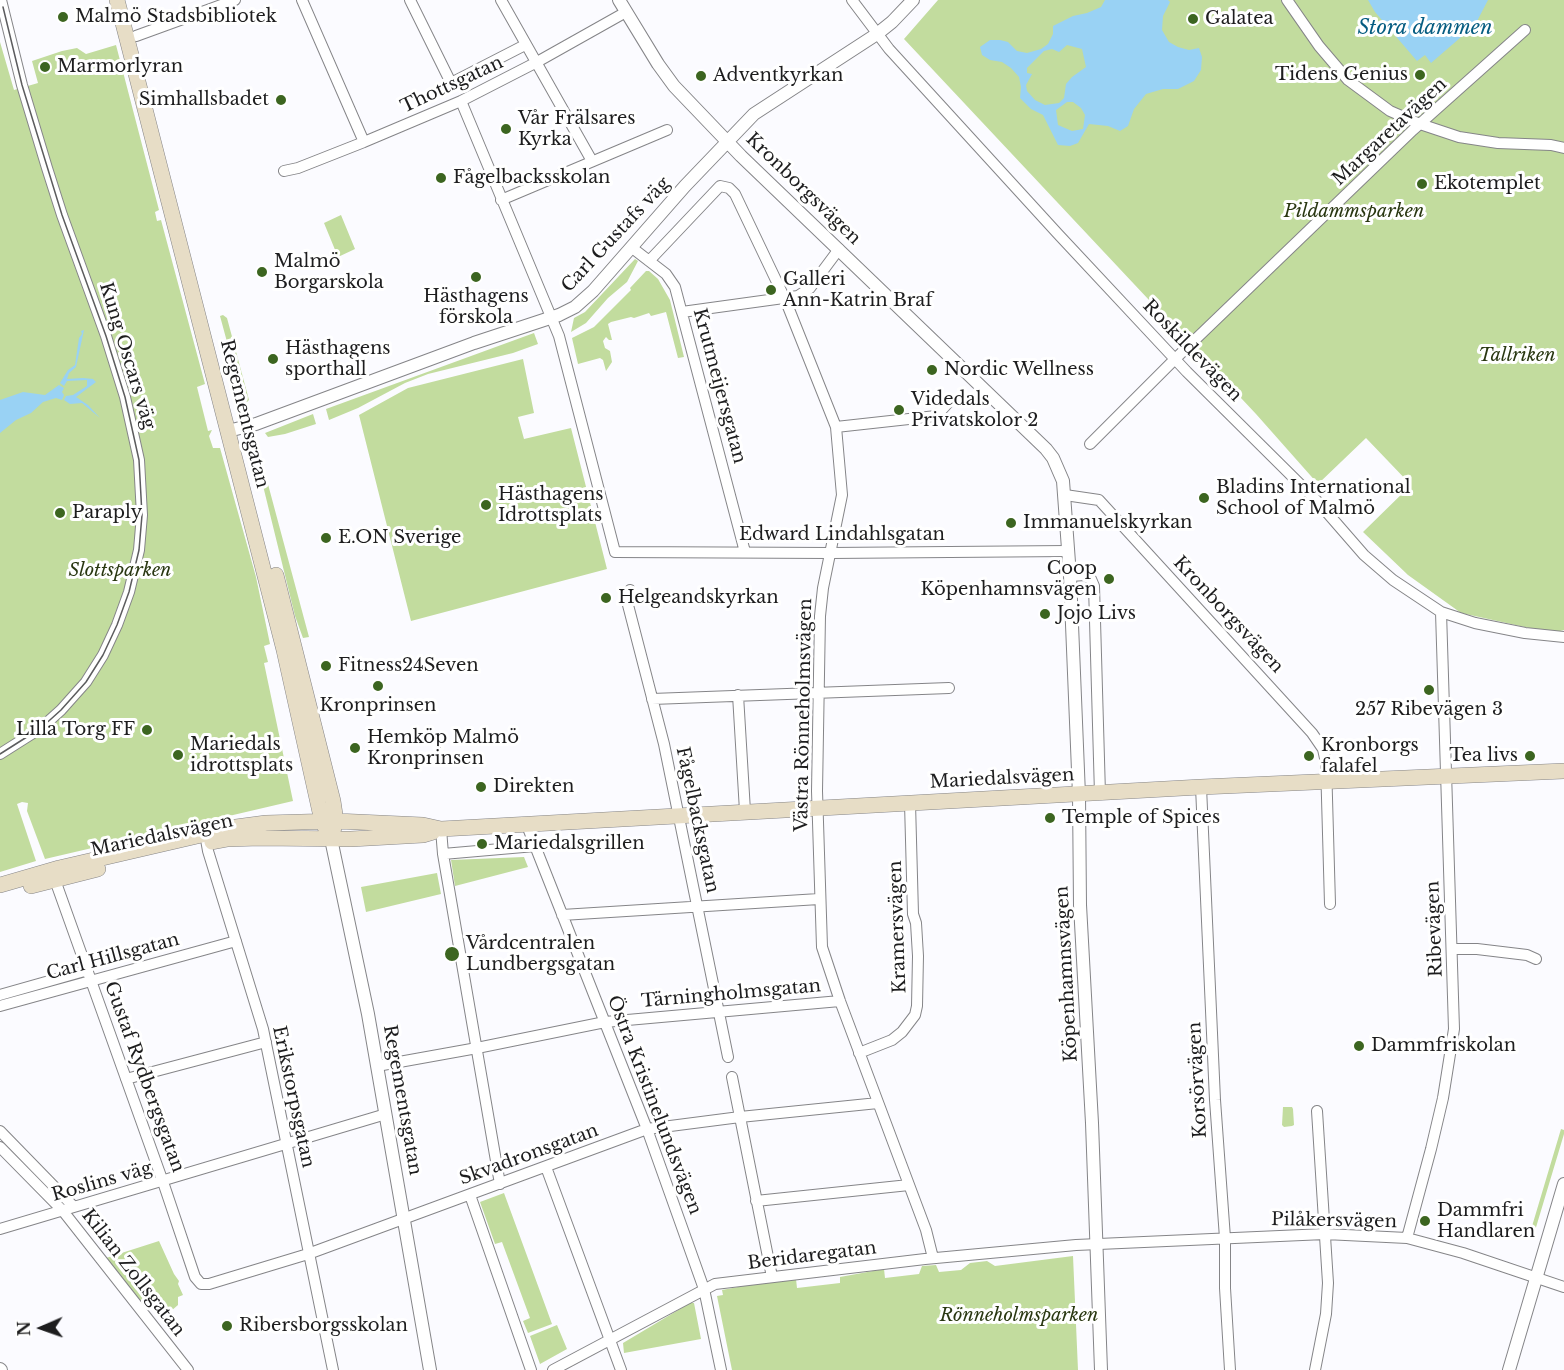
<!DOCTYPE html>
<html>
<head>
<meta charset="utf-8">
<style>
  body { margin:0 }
  #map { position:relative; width:1564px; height:1370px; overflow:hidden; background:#fbfbff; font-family:"Libre Baskerville",serif }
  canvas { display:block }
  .north { position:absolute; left:12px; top:1298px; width:60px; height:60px; -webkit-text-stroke:4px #fff; paint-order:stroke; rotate:268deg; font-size:16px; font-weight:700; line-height:24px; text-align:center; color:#1d1d1e }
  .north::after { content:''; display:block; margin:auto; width:21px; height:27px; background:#1d1d1e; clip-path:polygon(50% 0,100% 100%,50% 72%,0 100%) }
</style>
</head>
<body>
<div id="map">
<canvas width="1564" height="1370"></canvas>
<div class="north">N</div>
</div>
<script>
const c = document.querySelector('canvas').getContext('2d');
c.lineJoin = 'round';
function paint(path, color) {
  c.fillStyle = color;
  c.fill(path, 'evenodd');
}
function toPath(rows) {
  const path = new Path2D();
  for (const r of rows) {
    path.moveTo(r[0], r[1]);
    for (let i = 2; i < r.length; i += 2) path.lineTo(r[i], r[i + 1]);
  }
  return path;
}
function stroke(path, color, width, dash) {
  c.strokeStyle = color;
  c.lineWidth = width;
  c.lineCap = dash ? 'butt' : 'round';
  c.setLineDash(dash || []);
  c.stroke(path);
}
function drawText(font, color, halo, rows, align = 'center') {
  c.font = font + ' "Libre Baskerville",serif';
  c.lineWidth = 6;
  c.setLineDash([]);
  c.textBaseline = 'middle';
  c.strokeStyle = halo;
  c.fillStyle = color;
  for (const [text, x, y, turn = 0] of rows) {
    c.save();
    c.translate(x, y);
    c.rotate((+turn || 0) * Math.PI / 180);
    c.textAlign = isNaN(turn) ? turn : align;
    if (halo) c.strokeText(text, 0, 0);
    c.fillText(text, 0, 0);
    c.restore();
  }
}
const green = toPath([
  [938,0,1564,0,1564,630,1552,633,1461,613,1408,575,1363,532,1411,485,1366,438,1318,484,1256,414,904,39],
  [0,42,14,90,38,83,32,61,62,51,77,48,86,54,116,45,159,210,155,212,157,221,161,220,205,384,197,387,208,431,212,430,209,436,213,448,220,448,256,577,270,644,264,646,268,662,264,663,293,801,45,859,27,811,28,803,22,802,17,804,36,861,0,872],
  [341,215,355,249,338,257,324,223],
  [635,259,638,261,627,282,608,298,586,323,571,332,574,318,585,312],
  [646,271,649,271,658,279,670,300,684,357,678,358,666,312,651,316,649,313,634,318,631,317,611,322,608,324,612,340,609,340,606,337,603,341,605,348,610,351,612,362,606,371,603,360,600,358,578,364,572,338,594,327,631,290,630,288],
  [223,315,227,318,249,400,246,403,243,401,220,316],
  [534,333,538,344,513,353,428,374,405,383,358,408,329,420,326,409],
  [523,359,534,413,518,417,524,439,571,428,607,569,411,621,359,415,408,388],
  [313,414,316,424,285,434,268,437,265,433],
  [255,447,258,447,309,637,303,638,295,616,254,449],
  [524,857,528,867,455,886,451,860],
  [437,873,441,894,366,912,361,887],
  [1283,1107,1292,1107,1293,1109,1294,1125,1292,1126,1284,1127,1282,1125],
  [1561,1129,1564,1130,1564,1134,1534,1234,1530,1233],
  [504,1193,552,1324,528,1333,523,1321,530,1318,502,1242,495,1244,480,1202],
  [159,1241,174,1274,179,1281,178,1284,183,1295,178,1297,178,1305,171,1311,166,1310,160,1303,145,1308,106,1258],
  [1073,1256,1078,1370,732,1370,717,1296,723,1295,722,1290,770,1281,796,1279,797,1288,840,1283,840,1277,884,1269,885,1278,919,1274,922,1266,936,1265,939,1272,961,1270,970,1263,987,1261,995,1266],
  [690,1303,694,1303,701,1339,624,1353,623,1343],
  [557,1325,567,1349,540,1364,530,1336]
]);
const water = toPath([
  [1105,0,1168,0,1170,2,1163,16,1162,30,1169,42,1178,47,1189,50,1199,48,1202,57,1201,70,1194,81,1178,89,1163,89,1146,94,1134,109,1128,126,1120,131,1108,126,1089,124,1078,143,1070,146,1058,145,1043,115,1031,109,1020,98,1021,87,1019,77,1011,68,1002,62,990,60,982,55,980,47,990,40,1000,40,1008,42,1017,51,1027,53,1041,49,1048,44,1053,34,1053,26,1073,16,1087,13,1101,7],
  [1067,45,1082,49,1086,67,1072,77,1066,84,1064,98,1059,103,1045,105,1035,100,1027,91,1026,85,1032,74,1027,73,1027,68,1044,51,1052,49,1059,52],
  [1067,102,1073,102,1081,108,1085,115,1083,129,1072,131,1058,125,1056,110],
  [1368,0,1488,0,1475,25,1431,63,1425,55,1417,61,1375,12],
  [84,330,76,367,69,373,67,379,83,378,93,379,96,382,76,397,88,405,100,418,82,403,70,404,64,400,66,396,73,395,87,386,87,380,67,381,64,386,60,383,68,370,75,365,79,338,82,334,81,331],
  [59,385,64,388,62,392,64,395,62,400,56,398,43,402,31,413,16,420,0,433,0,400,23,392,45,395]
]);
const minor = toPath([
  [302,0,364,142],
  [410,0,451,83,525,45],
  [501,0,592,161],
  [852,0,889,49,1058,234,1187,372,1317,501,1364,555,1393,580,1441,612,1475,623,1525,633,1564,637],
  [1287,0,1319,46,1348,80,1390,111,1420,124,1459,137,1498,143,1551,145,1564,148],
  [136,36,235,0],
  [461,101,559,336,615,552,831,553,1068,551],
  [284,171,298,168,364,142,461,101,537,62,626,12],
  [501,200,667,130],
  [631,247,666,274,675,287,745,552],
  [649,261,720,186,729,188,735,194,785,299,836,427,842,495,823,588,820,616,817,791,822,947,840,1001,926,1230,933,1258],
  [682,312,798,296,810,288,839,249],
  [836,427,936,416,948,403],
  [1090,444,1175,359,1413,130,1525,30],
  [1065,495,1099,500,1312,733,1323,749,1326,763,1330,904],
  [1070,576,1085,575,1091,579,1094,586,1100,794],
  [630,590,628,605,664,744,728,1057],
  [738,695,745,811],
  [652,699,949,688],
  [0,754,41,728,61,710,86,682,103,655,117,625,129,592,139,550,142,515,139,460,125,397,106,336,62,215,47,168,22,85,1,0],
  [1201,787,1215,1100,1225,1238,1225,1288,1230,1370],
  [526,823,647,1129,704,1289,721,1370],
  [441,829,443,854,500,1184],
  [205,834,208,851,263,1029,333,1370],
  [443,854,535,846],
  [55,880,163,1182,195,1277,201,1284,209,1284,308,1254,647,1129,740,1117,878,1103],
  [562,915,819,899],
  [1452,949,1477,949,1527,955,1536,959],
  [0,995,88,970],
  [0,1006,236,941],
  [859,1053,892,1040,902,1032,915,1015,917,1006,918,956,916,923,913,914,910,803],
  [377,1066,477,1048,605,1022,840,1001],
  [732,1077,772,1277],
  [126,1079,266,1042],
  [0,1131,74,1207],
  [0,1147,63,1211,188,1370],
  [546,1167,621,1370],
  [470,1195,531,1370],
  [756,1201,909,1185],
  [0,1229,386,1114],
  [1407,1238,1431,1149,1443,1098,1454,1029,1441,612],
  [553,1370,715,1284,925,1259,1076,1245,1325,1234,1407,1238,1463,1253,1564,1287],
  [1315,1370,1326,1314,1328,1283,1317,1111]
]);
const tertiary = toPath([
  [619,0,658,64,674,86,741,156,1046,449,1053,458,1063,481,1070,576,1079,795,1080,905,1092,1123,1101,1370],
  [228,431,256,424,474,343,559,315,575,307,593,291,685,186,754,114,877,34,892,22,913,0],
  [331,839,368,1014,430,1370],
  [0,1369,1,1370],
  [1509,1370,1564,1184]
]);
const secondary = toPath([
  [117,0,284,650,322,821,331,839],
  [276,575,333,801,336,821,334,828],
  [212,842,228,839,260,838,351,839,423,835,433,832],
  [0,885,59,868,236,827,266,823,336,821,423,825,441,829,1201,787,1564,771],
  [31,886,98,869]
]);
const tram = toPath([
  [0,754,41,728,61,710,86,682,103,655,117,625,129,592,139,550,142,515,139,460,125,397,106,336,62,215,22,85,3,7]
]);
const markers = [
  [63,17,6,"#3c6520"],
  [1193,19,6,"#3c6520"],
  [45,67,6,"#3c6520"],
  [1420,75,6,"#3c6520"],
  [701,76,6,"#3c6520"],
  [281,100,6,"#3c6520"],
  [506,129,6,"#3c6520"],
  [441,178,6,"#3c6520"],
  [1422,184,6,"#3c6520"],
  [262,272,6,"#3c6520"],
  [476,277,6,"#3c6520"],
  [771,290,6,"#3c6520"],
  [273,359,6,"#3c6520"],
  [932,370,6,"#3c6520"],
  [899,410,6,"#3c6520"],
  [1204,498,6,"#3c6520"],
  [486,505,6,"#3c6520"],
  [60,513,6,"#3c6520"],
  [1011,523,6,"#3c6520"],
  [326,538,6,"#3c6520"],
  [1109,579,6,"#3c6520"],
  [606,598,6,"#3c6520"],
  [1045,614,6,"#3c6520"],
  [326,666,6,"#3c6520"],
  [378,686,6,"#3c6520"],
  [1429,690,6,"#3c6520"],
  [147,730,6,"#3c6520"],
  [355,748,6,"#3c6520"],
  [178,755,6,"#3c6520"],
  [1309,756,6,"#3c6520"],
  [1530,756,6,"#3c6520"],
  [481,787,6,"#3c6520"],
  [1050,818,6,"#3c6520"],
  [482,844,6,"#3c6520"],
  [452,954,8,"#3c6520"],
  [1359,1046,6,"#3c6520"],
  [1425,1221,6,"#3c6520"],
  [227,1326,6,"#3c6520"]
];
const poiNames = [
  ["Malmö Stadsbibliotek",75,17],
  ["Galatea",1205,19],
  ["Marmorlyran",57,67],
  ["Tidens Genius",1408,75,"right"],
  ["Adventkyrkan",713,76],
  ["Simhallsbadet",269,100,"right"],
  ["Vår Frälsares",518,119],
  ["Kyrka",518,140],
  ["Fågelbacksskolan",453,178],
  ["Ekotemplet",1434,184],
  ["Malmö",274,262],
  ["Borgarskola",274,283],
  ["Galleri",783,280],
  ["Ann-Katrin Braf",783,301],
  ["Hästhagens",476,297,"center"],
  ["förskola",476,318,"center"],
  ["Hästhagens",285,349],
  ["sporthall",285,370],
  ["Nordic Wellness",944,370],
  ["Videdals",911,400],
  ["Privatskolor 2",911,421],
  ["Bladins International",1216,488],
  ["School of Malmö",1216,509],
  ["Hästhagens",498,495],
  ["Idrottsplats",498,516],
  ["Paraply",72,513],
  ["Immanuelskyrkan",1023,523],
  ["E.ON Sverige",338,538],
  ["Coop",1097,569,"right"],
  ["Köpenhamnsvägen",1097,590,"right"],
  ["Helgeandskyrkan",618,598],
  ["Jojo Livs",1057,614],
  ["Fitness24Seven",338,666],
  ["Kronprinsen",378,706,"center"],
  ["257 Ribevägen 3",1429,710,"center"],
  ["Lilla Torg FF",135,730,"right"],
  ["Hemköp Malmö",367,738],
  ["Kronprinsen",367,759],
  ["Mariedals",190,745],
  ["idrottsplats",190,766],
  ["Kronborgs",1321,746],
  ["falafel",1321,767],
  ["Tea livs",1518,756,"right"],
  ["Direkten",493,787],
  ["Temple of Spices",1062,818],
  ["Mariedalsgrillen",494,844],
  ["Vårdcentralen",466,944],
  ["Lundbergsgatan",466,965],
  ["Dammfriskolan",1371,1046],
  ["Dammfri",1437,1211],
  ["Handlaren",1437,1232],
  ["Ribersborgsskolan",239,1326]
];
const streetNames = [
  ["Thottsgatan",452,85,-25],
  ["Margaretavägen",1390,132,-43],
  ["Kronborgsvägen",803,189,44],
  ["Carl Gustafs väg",616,235,-47],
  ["Roskildevägen",1192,351,46],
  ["Kung Oscars väg",127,356,73],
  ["Krutmeijersgatan",719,386,75],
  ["Regementsgatan",244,414,76],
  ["Edward Lindahlsgatan",842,535],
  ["Kronborgsvägen",1228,615,47],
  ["Västra Rönneholmsvägen",804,715,-89],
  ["Mariedalsvägen",1002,779,-3],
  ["Fågelbacksgatan",697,820,78],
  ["Mariedalsvägen",162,836,-12],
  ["Kramersvägen",898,927,-92],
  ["Ribevägen",1435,929,-92],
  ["Carl Hillsgatan",113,957,-15],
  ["Köpenhamnsvägen",1067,974,-93],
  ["Tärningholmsgatan",731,994,-5],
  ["Gustaf Rydbergsgatan",144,1077,70],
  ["Korsörvägen",1198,1080,-93],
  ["Erikstorpsgatan",293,1097,78],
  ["Regementsgatan",402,1100,80],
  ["Östra Kristinelundsvägen",654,1105,69],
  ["Skvadronsgatan",529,1155,-20],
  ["Roslins väg",102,1182,-16],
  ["Pilåkersvägen",1334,1221,1],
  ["Beridaregatan",812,1256,-7],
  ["Kilian Zollsgatan",133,1273,52]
];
const parkNames = [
  ["Pildammsparken",1354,212],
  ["Tallriken",1517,356],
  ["Slottsparken",120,571],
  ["Rönneholmsparken",1019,1316]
];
const waterNames = [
  ["Stora dammen",1425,28]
];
paint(green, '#c2dc9e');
paint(water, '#99d2f4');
stroke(minor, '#858588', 12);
stroke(tertiary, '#858588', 14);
stroke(secondary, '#858588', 16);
stroke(minor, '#fff', 10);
stroke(tertiary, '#fff', 12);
stroke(secondary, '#e7ddc6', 15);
stroke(tram, '#5c5c5e', 1.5);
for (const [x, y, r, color] of markers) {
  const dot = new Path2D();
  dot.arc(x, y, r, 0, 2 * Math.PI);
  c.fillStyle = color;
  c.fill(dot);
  stroke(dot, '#fff', 2);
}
drawText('18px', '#1d1d1e', '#fff', poiNames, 'left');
drawText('18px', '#1d1d1e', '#fff', streetNames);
drawText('italic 18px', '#293711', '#fff', parkNames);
drawText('italic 20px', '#055c81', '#fff', waterNames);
</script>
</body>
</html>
